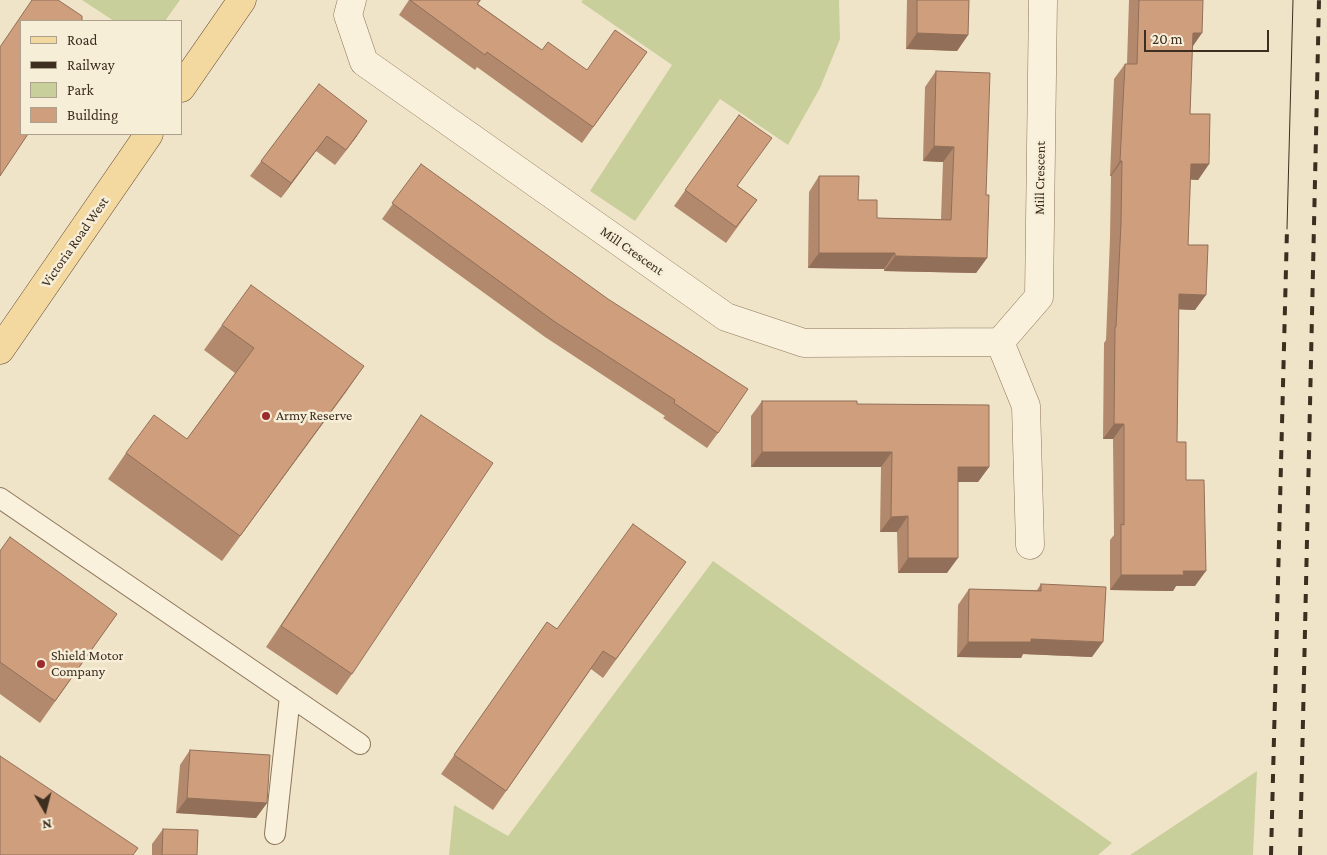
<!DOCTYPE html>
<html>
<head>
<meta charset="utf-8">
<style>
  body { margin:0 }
  #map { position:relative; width:1327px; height:855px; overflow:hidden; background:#f0e4c8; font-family:"Crimson Pro",serif }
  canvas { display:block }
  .legend { position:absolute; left:20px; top:20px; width:162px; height:115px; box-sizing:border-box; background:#f7eed8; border:1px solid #ada18e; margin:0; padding:6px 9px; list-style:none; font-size:15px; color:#3d2e20 }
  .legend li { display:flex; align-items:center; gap:10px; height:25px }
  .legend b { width:25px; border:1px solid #ada18e }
  .north { position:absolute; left:20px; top:785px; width:50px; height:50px; -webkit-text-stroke:4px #f7eed8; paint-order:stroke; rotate:172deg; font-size:14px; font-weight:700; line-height:20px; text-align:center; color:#3d2e20 }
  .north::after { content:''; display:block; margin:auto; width:18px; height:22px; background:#3d2e20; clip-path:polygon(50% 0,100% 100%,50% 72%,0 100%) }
  .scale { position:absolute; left:1144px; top:30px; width:125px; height:22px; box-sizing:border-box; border:2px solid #3d2e20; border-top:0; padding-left:6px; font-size:15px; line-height:18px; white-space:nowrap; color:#3d2e20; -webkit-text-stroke:4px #f7eed8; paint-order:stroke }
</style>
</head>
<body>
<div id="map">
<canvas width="1327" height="855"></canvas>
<ul class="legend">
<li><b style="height:6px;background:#f3d9a0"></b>Road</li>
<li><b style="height:6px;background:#3d2e20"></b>Railway</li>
<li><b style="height:14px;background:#c9cf9b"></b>Park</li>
<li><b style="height:14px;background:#cf9f7d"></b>Building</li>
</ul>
<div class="north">N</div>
<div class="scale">20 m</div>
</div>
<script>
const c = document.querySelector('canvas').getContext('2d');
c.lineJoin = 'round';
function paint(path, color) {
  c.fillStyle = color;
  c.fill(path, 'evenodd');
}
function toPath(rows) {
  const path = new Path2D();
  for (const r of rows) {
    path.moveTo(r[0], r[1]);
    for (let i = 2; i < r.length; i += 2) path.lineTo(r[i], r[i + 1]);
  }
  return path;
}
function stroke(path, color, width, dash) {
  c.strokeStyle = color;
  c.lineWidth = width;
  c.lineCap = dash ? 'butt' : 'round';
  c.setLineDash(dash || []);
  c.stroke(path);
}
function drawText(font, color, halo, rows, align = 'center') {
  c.font = font + ' "Crimson Pro",serif';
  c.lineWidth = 5;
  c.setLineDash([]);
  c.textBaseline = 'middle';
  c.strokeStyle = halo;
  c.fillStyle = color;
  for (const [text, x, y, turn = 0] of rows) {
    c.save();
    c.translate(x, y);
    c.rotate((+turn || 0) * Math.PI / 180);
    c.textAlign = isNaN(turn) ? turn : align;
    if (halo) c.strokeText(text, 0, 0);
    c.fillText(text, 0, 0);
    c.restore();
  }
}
const green = toPath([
  [82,0,180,0,165,21,114,21],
  [583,0,839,0,840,39,820,88,788,145,720,99,635,221,590,191,672,65,581,2],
  [713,561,1112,843,1098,855,449,855,454,805,508,836],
  [1257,771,1253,855,1130,855]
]);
const lane = toPath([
  [0,498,360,744],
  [275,834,290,696]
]);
const street = toPath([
  [352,0,348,15,364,62,726,317,804,343,1000,342,1039,297,1043,0],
  [1000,342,1026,406,1030,545]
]);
const primary = toPath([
  [181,88,242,0],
  [0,350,149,134]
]);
const tram = toPath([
  [1287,229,1293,0]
]);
const rail = toPath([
  [1271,855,1287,229],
  [1300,855,1319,0]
]);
const wall = toPath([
  [409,0,481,0,478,4,542,50,587,70,647,52,582,143,477,67,475,70,399,15],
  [907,0,969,0,968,35,957,51,906,49],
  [1129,0,1203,0,1192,47,1190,114,1209,164,1198,180,1190,179,1188,245,1195,310,1179,309,1177,442,1186,480,1195,586,1176,586,1173,591,1110,590,1110,540,1114,535,1113,439,1103,439,1104,343,1106,340,1110,238,1111,176,1110,176,1114,79,1125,64,1127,64],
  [936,71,986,195,987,258,976,273,884,271,884,269,808,268,809,192,819,176,858,200,877,218,941,219,943,162,923,161,925,87],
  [319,84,357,136,335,165,316,151,281,198,250,176],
  [739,115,738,186,757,200,726,243,674,206],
  [421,164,718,433,707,448,663,418,665,416,545,337,382,219],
  [222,325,364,366,222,561,108,479,126,453,187,439,235,373,204,350],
  [762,401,857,404,989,467,978,482,958,482,947,573,898,573,897,532,880,532,881,467,751,467,751,416],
  [421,415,352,674,337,695,266,647],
  [0,551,117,614,40,723,0,694],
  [686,562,603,678,591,669,493,810,441,774,547,622,557,629],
  [1041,584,1092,657,1023,654,1021,658,957,657,958,605,969,589,1037,590],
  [190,750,267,803,256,818,176,813,180,765],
  [163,829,197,855,152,855,152,844]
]);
const shadedWall = toPath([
  [917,33,968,35,957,51,906,49],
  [1193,33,1202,33,1191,49],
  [367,121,357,136,335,165,346,150],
  [327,136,316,151,281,198,291,183],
  [934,146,954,147,943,162,923,161],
  [1120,161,1122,161,1111,176,1110,176],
  [1191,164,1209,164,1198,180,1180,179],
  [819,253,895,253,884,269,808,268],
  [895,256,987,258,976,273,884,271],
  [1179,294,1206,295,1195,310,1168,309],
  [364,366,346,392,222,561,240,536],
  [1114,424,1124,424,1113,439,1103,439],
  [762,452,892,452,881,467,751,467],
  [958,467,989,467,978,482,947,482],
  [908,516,897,532,880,532,891,517],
  [908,558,958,558,947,573,898,573],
  [1183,571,1206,571,1195,586,1176,586,1173,591,1110,590,1121,575],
  [1031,639,1103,642,1092,657,1023,654,1021,658,957,657,968,642],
  [187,798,267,803,256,818,176,813]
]);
const building = toPath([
  [32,0,58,0,82,16,82,21,21,21,21,121,20,123,21,123,21,134,28,134,0,176,0,47,32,0],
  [410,0,480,0,477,4,542,50,548,42,587,70,615,30,647,52,593,127,487,52,485,55,410,0],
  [917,0,969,0,968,35,917,33,917,0],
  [1139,0,1203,0,1202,33,1193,33,1190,114,1210,114,1209,164,1191,164,1188,245,1208,245,1206,295,1179,294,1177,442,1186,442,1186,480,1204,480,1206,571,1183,571,1184,575,1121,575,1121,524,1124,525,1124,424,1114,424,1115,327,1116,327,1121,223,1122,161,1120,161,1125,64,1137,64,1139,0],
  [936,71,990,73,986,195,989,195,987,258,895,256,895,253,819,253,819,176,859,176,858,200,877,200,877,218,951,220,954,147,934,146,936,71],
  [319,84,367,121,346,150,327,136,291,183,261,161,319,84],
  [739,115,772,138,737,186,757,200,736,227,685,190,739,115],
  [421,164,608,299,748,389,718,433,674,403,675,400,555,322,392,203,421,164],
  [251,285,364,366,240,536,126,453,154,415,187,439,254,348,222,325,251,285],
  [762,401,857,401,857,404,989,405,989,467,958,467,958,558,908,558,908,516,891,517,892,452,762,452,762,401],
  [421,415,493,463,352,674,281,626,421,415],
  [633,524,686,562,616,659,603,651,506,791,454,755,547,622,557,629,633,524],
  [10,537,117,614,55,701,0,662,0,551,10,537],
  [1041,584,1106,587,1103,642,1031,639,1031,642,968,642,969,589,1041,591,1041,584],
  [190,750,270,755,267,803,187,798,190,750],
  [0,756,138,848,133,855,0,855,0,756],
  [163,829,198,830,197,855,162,855,163,829]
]);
const markers = [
  [266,416,5,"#9e2a2b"],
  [41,664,5,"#9e2a2b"]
];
const streetNames = [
  ["Mill Crescent",1040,178,-89],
  ["Victoria Road West",75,242,-55],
  ["Mill Crescent",632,251,35]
];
const poiNames = [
  ["Army Reserve",276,416],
  ["Shield Motor",51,656],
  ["Company",51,672]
];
paint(green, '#c9cf9b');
stroke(lane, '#8d765c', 22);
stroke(street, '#8d765c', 29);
stroke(primary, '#5b4430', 29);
stroke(lane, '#faf1dc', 20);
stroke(street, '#faf1dc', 28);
stroke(primary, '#f3d9a0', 28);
stroke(tram, '#3d2e20', 1);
stroke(rail, '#3d2e20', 4, [9, 9]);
paint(wall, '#b2896c');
paint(shadedWall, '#916f58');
paint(building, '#cf9f7d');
stroke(building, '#916f58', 1);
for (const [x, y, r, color] of markers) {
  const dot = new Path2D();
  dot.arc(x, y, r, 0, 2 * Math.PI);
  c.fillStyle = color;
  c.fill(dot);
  stroke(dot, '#f7eed8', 2);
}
drawText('14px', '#3d2e20', '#f7eed8', streetNames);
drawText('14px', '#3d2e20', '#f7eed8', poiNames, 'left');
</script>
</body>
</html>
